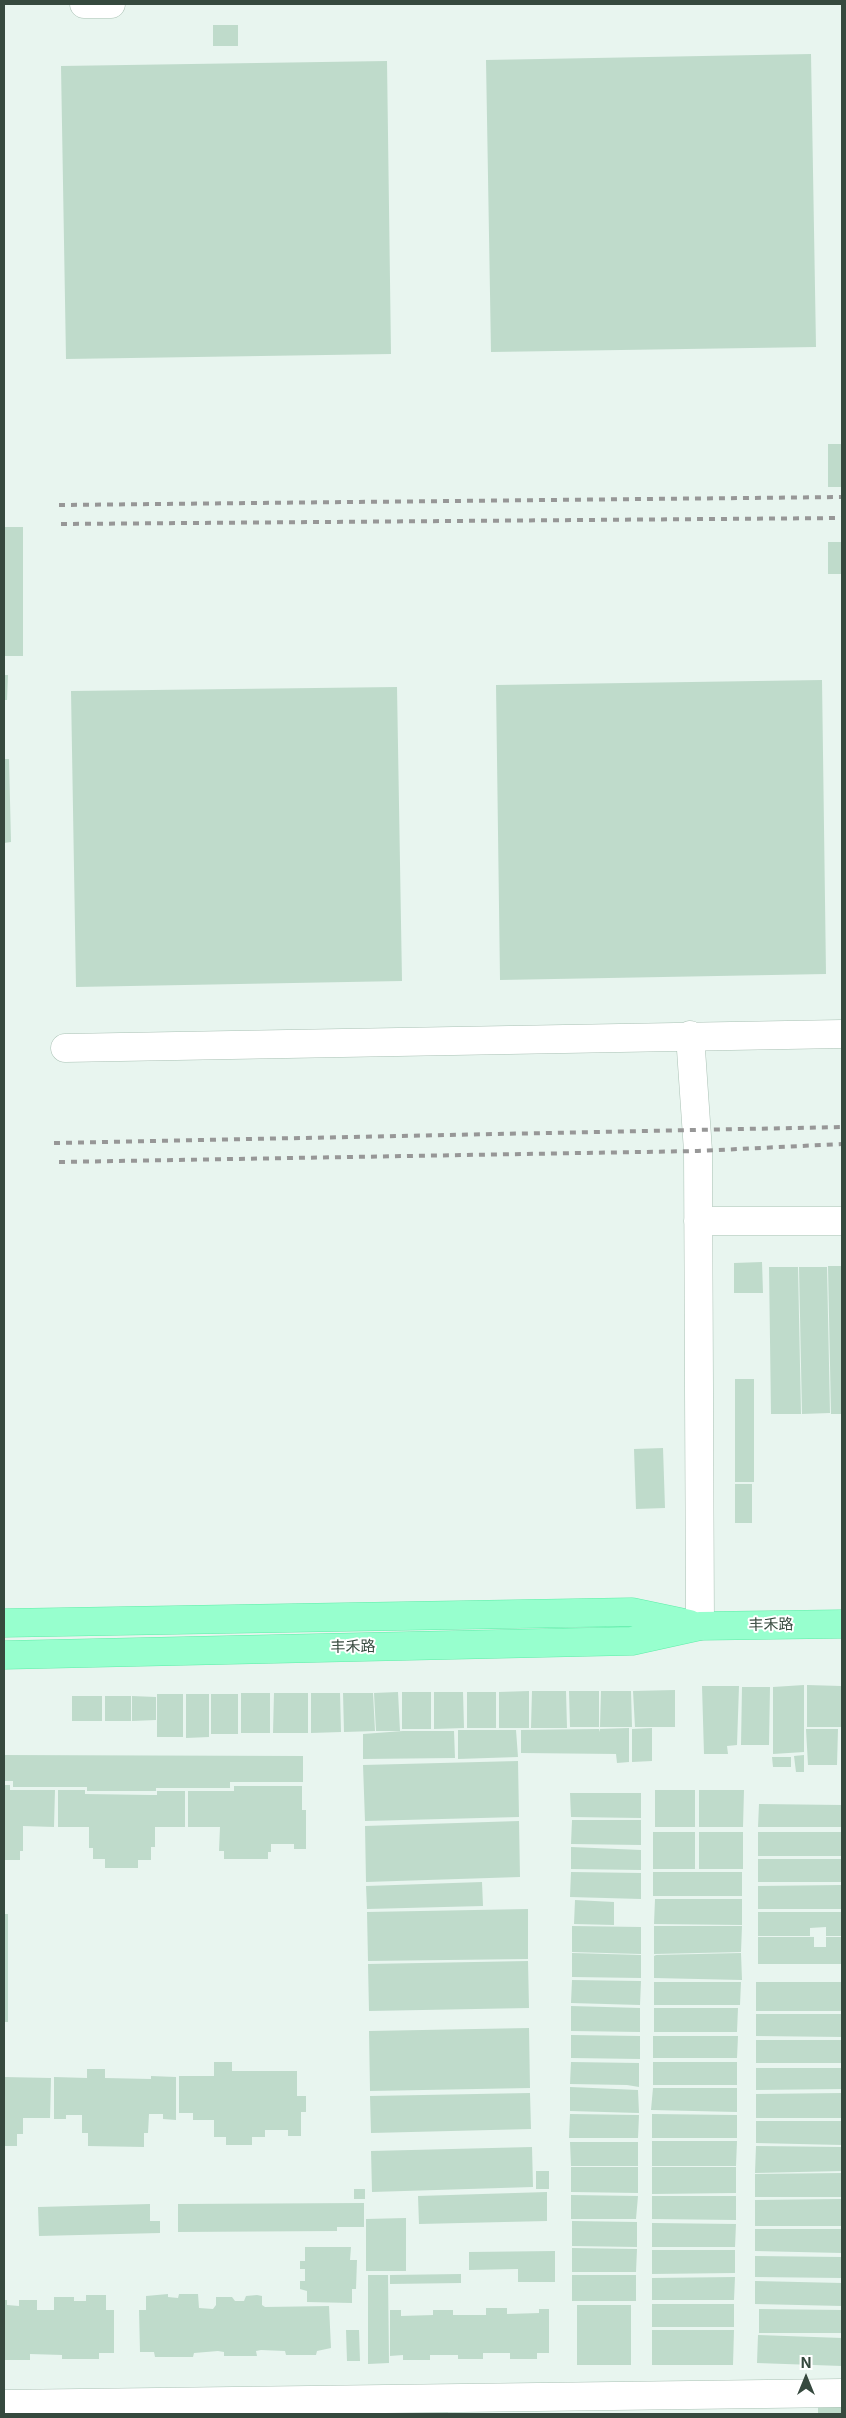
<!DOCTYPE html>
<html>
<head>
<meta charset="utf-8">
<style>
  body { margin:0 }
  #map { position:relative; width:846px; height:2418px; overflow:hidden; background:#e8f5ef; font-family:Inter,sans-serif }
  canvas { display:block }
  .frame { position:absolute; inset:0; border:5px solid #36493e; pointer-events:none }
  .north { position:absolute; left:781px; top:2353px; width:50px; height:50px; -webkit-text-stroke:4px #fff; paint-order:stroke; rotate:0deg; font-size:14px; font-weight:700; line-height:20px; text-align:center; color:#36493e }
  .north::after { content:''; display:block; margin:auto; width:18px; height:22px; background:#36493e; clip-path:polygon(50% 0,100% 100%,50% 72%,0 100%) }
</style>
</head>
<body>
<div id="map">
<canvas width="846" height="2418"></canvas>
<div class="frame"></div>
<div class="north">N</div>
</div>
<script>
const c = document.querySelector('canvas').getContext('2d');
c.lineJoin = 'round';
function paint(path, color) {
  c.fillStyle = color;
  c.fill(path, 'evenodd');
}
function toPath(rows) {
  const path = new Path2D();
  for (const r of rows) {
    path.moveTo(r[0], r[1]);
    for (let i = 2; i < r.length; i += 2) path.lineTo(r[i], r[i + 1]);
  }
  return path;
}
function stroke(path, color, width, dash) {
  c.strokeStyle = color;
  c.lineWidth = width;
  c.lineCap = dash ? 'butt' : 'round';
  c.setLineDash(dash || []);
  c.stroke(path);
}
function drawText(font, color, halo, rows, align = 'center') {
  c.font = font + ' Inter,"Noto Sans SC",sans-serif';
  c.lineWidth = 4;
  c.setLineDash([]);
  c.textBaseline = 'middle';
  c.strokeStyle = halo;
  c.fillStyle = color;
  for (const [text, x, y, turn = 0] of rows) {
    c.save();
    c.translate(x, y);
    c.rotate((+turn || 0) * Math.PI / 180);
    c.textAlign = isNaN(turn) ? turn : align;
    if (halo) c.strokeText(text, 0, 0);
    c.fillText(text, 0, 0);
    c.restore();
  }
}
const building = toPath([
  [213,25,238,25,238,46,213,46],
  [811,54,816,347,491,352,486,60],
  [387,61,391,354,66,359,61,66],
  [828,444,842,444,842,487,828,487],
  [4,527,23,527,23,656,4,656],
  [828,542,842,542,842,574,828,574],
  [4,675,8,675,7,700,4,700],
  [822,680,826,974,500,980,496,685],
  [397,687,402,981,76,987,71,691],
  [4,759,9,759,11,842,4,843],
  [762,1262,763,1293,734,1293,734,1263],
  [828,1266,842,1266,842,1414,831,1414],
  [769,1267,798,1267,801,1414,771,1414],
  [799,1267,827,1267,830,1413,802,1414],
  [735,1379,754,1379,754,1482,735,1482],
  [663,1448,665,1508,636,1509,634,1449],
  [735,1484,752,1484,752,1523,735,1523],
  [804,1685,804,1752,773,1754,773,1687],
  [807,1685,841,1686,841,1727,807,1727],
  [702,1686,739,1686,737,1745,727,1746,728,1754,704,1754],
  [742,1687,770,1687,769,1745,741,1745],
  [675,1690,675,1727,635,1727,633,1691],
  [529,1691,529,1728,499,1728,499,1692],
  [532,1691,566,1691,567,1728,531,1728],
  [569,1691,599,1691,599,1727,570,1727],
  [601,1691,631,1691,632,1727,600,1727],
  [398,1692,400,1731,376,1731,374,1693],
  [402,1692,431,1692,431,1729,402,1729],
  [434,1692,463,1692,464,1728,434,1729],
  [467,1692,496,1692,496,1728,467,1728],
  [241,1693,270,1693,270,1733,241,1733],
  [274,1693,308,1693,308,1733,273,1733],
  [311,1693,340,1693,341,1732,311,1733],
  [343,1693,373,1693,375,1731,344,1732],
  [157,1694,183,1694,183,1737,157,1737],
  [186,1694,209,1694,209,1737,186,1738],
  [211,1694,238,1694,238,1734,211,1734],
  [72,1696,102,1696,102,1721,72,1721],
  [105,1696,131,1696,131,1721,105,1721],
  [132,1696,156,1697,156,1720,132,1721],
  [629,1728,629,1762,617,1763,616,1754,521,1753,521,1730,599,1729,600,1732,600,1729],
  [652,1728,652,1761,632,1762,632,1729],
  [806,1729,838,1729,837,1765,808,1765],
  [458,1730,516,1730,518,1757,458,1759],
  [403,1731,454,1731,455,1758,363,1759,363,1734],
  [4,1755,303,1756,303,1782,230,1782,230,1788,156,1788,156,1791,87,1791,87,1787,13,1787,13,1781,4,1781],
  [804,1755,804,1772,796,1772,794,1756],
  [772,1757,791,1757,791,1767,773,1767],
  [518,1761,519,1817,365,1821,363,1765],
  [4,1785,10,1785,10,1790,55,1790,54,1827,23,1826,23,1851,20,1851,20,1860,4,1860],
  [234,1786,302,1786,302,1810,306,1810,306,1849,294,1849,294,1844,271,1844,271,1852,268,1852,268,1859,224,1859,224,1851,219,1851,220,1827,188,1827,188,1791,234,1791],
  [58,1790,85,1790,85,1794,151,1795,157,1795,157,1791,185,1791,185,1827,155,1827,155,1847,151,1847,151,1860,138,1860,138,1868,105,1868,105,1859,93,1859,93,1848,89,1848,89,1827,58,1827],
  [655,1790,695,1790,695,1827,655,1827],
  [699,1790,744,1790,743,1827,699,1827],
  [570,1793,641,1793,641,1818,571,1817],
  [759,1804,842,1805,842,1827,758,1827],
  [572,1820,641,1820,641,1845,571,1844],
  [519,1821,520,1877,366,1882,365,1826],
  [653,1832,695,1832,695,1869,653,1869],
  [699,1832,743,1832,743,1869,699,1869],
  [758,1832,842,1832,842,1856,758,1856],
  [571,1847,641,1850,641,1870,571,1869],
  [758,1859,842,1859,842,1882,758,1882],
  [571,1872,641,1873,641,1899,570,1897],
  [653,1872,742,1872,742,1896,653,1896],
  [482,1882,483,1906,367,1909,366,1886],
  [842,1885,842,1909,758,1909,758,1886],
  [655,1899,742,1899,742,1925,654,1924],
  [575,1900,614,1902,614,1925,574,1924],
  [528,1909,528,1959,368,1961,367,1912],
  [758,1912,842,1912,842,1936,826,1936,826,1927,810,1928,810,1936,758,1936],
  [4,1914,8,1914,8,2022,4,2022],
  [572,1926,641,1927,641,1954,572,1952],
  [654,1926,742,1926,741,1952,654,1954],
  [758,1937,814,1937,814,1947,826,1947,826,1937,842,1937,842,1964,758,1964],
  [572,1953,641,1955,641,1978,572,1977],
  [741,1953,742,1980,654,1978,654,1956,656,1955],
  [528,1961,529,2008,369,2011,368,1964],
  [572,1980,641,1981,640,2005,571,2003],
  [654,1982,741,1982,740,2005,654,2005],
  [756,1982,842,1982,842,2011,756,2011],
  [571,2006,640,2008,640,2032,571,2031],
  [654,2008,738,2008,737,2032,654,2032],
  [756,2014,842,2014,842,2037,756,2036],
  [529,2028,530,2088,370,2091,369,2031],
  [571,2035,640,2036,640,2059,571,2058],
  [653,2036,738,2036,737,2058,653,2058],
  [756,2040,842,2040,842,2063,756,2063],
  [214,2062,232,2062,232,2071,297,2071,297,2096,306,2096,306,2112,301,2112,301,2136,288,2136,288,2130,265,2130,265,2137,252,2137,252,2145,226,2145,226,2137,214,2137,214,2120,193,2120,193,2113,179,2113,179,2076,214,2076],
  [571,2062,639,2063,639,2087,627,2085,570,2084],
  [653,2062,737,2062,737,2085,653,2085],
  [756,2068,842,2068,842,2089,756,2090],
  [87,2069,105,2069,105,2078,151,2079,151,2076,176,2077,176,2120,163,2119,163,2114,149,2114,148,2133,144,2133,144,2147,88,2146,88,2133,82,2133,82,2115,66,2115,66,2119,54,2119,54,2077,87,2078],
  [4,2077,51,2078,50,2118,23,2118,23,2134,17,2134,17,2146,4,2146],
  [570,2087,638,2090,639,2113,570,2111],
  [653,2088,737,2088,737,2112,651,2110],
  [530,2093,531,2129,371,2133,370,2096],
  [842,2093,842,2118,756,2118,756,2094],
  [570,2114,639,2115,638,2138,569,2138],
  [652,2114,737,2115,737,2138,652,2138],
  [756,2121,842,2121,842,2145,756,2143],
  [652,2141,737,2141,736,2166,652,2166],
  [570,2142,638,2142,638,2166,571,2166],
  [756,2146,842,2147,842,2171,755,2173],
  [532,2147,533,2187,372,2192,371,2151],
  [571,2167,638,2167,638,2193,571,2192],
  [652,2167,736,2167,736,2193,652,2194],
  [536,2171,549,2171,549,2189,536,2189],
  [842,2173,842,2197,755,2197,755,2174],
  [354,2189,365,2189,365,2199,354,2199],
  [547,2192,547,2221,419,2224,418,2196],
  [571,2195,638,2196,636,2219,571,2219],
  [652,2196,736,2196,736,2220,652,2219],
  [842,2199,842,2226,755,2226,755,2200],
  [364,2203,364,2227,337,2227,337,2231,178,2232,178,2204],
  [150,2204,150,2221,160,2221,160,2233,39,2236,38,2207],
  [406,2218,406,2271,366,2271,366,2219],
  [572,2221,637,2222,637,2247,572,2246],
  [652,2223,736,2224,735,2247,652,2247],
  [755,2229,842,2229,842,2253,755,2251],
  [305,2247,351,2247,350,2260,357,2260,356,2289,352,2289,352,2303,307,2302,307,2291,300,2289,300,2281,305,2281,305,2269,300,2269,300,2261,305,2261],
  [572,2248,637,2249,636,2272,572,2272],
  [652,2250,735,2250,735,2273,652,2274],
  [555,2251,555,2282,518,2282,518,2269,469,2270,469,2252],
  [755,2256,842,2257,842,2278,755,2277],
  [461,2274,461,2283,390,2284,390,2275],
  [368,2275,388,2275,389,2363,368,2364],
  [572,2275,636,2275,636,2301,572,2301],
  [735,2277,734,2300,652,2300,652,2278],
  [755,2281,842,2283,842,2306,755,2304],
  [168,2294,168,2297,178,2298,179,2294,198,2294,199,2308,213,2309,216,2305,216,2297,232,2297,235,2301,244,2301,246,2296,257,2295,262,2296,262,2305,265,2307,329,2306,331,2348,317,2351,316,2355,286,2355,285,2351,261,2350,256,2351,257,2356,224,2356,224,2352,218,2351,194,2353,193,2357,155,2357,154,2352,140,2352,139,2310,146,2310,146,2296],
  [86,2295,106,2295,106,2310,114,2310,114,2353,99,2353,99,2359,62,2359,62,2355,30,2354,30,2360,4,2360,4,2300,7,2300,7,2305,19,2306,19,2300,37,2300,37,2310,54,2310,54,2297,74,2297,74,2301,86,2301],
  [652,2304,734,2304,734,2327,652,2327],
  [577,2305,631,2305,631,2365,577,2365],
  [486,2308,507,2308,507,2314,539,2313,539,2309,549,2309,549,2353,537,2353,537,2359,510,2359,510,2353,483,2353,483,2359,458,2359,458,2355,430,2355,430,2360,403,2360,403,2355,390,2356,390,2310,401,2310,401,2316,433,2315,433,2310,453,2310,453,2315,486,2315],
  [759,2309,842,2310,842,2333,759,2333],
  [346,2330,359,2330,360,2361,347,2361],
  [652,2330,734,2330,733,2365,652,2365],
  [758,2335,842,2338,842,2366,757,2363],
  [818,2405,842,2405,842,2414,818,2414],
  [290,2409,448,2409,448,2414,290,2414]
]);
const minor = toPath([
  [84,4,111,4],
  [690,1035,698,1151,700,1626],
  [65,1048,842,1034],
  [698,1221,842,1221],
  [4,2404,842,2393]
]);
const major = toPath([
  [4,1623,632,1612,689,1624],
  [4,1655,632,1641,700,1626,842,1624]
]);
const rail = toPath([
  [59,505,842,497],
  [61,524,842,518],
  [54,1143,842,1127],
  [59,1162,698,1151,842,1144]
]);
const streetNames = [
  ["丰禾路",771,1625,-1],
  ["丰禾路",353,1647,-1]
];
paint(building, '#bfdbcb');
stroke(minor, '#a9c1b4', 29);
stroke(major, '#5eeda8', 29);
stroke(minor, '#fff', 28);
stroke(major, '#97ffce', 28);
stroke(rail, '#979797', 4, [6, 6]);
drawText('15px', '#36493e', '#fff', streetNames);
</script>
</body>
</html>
